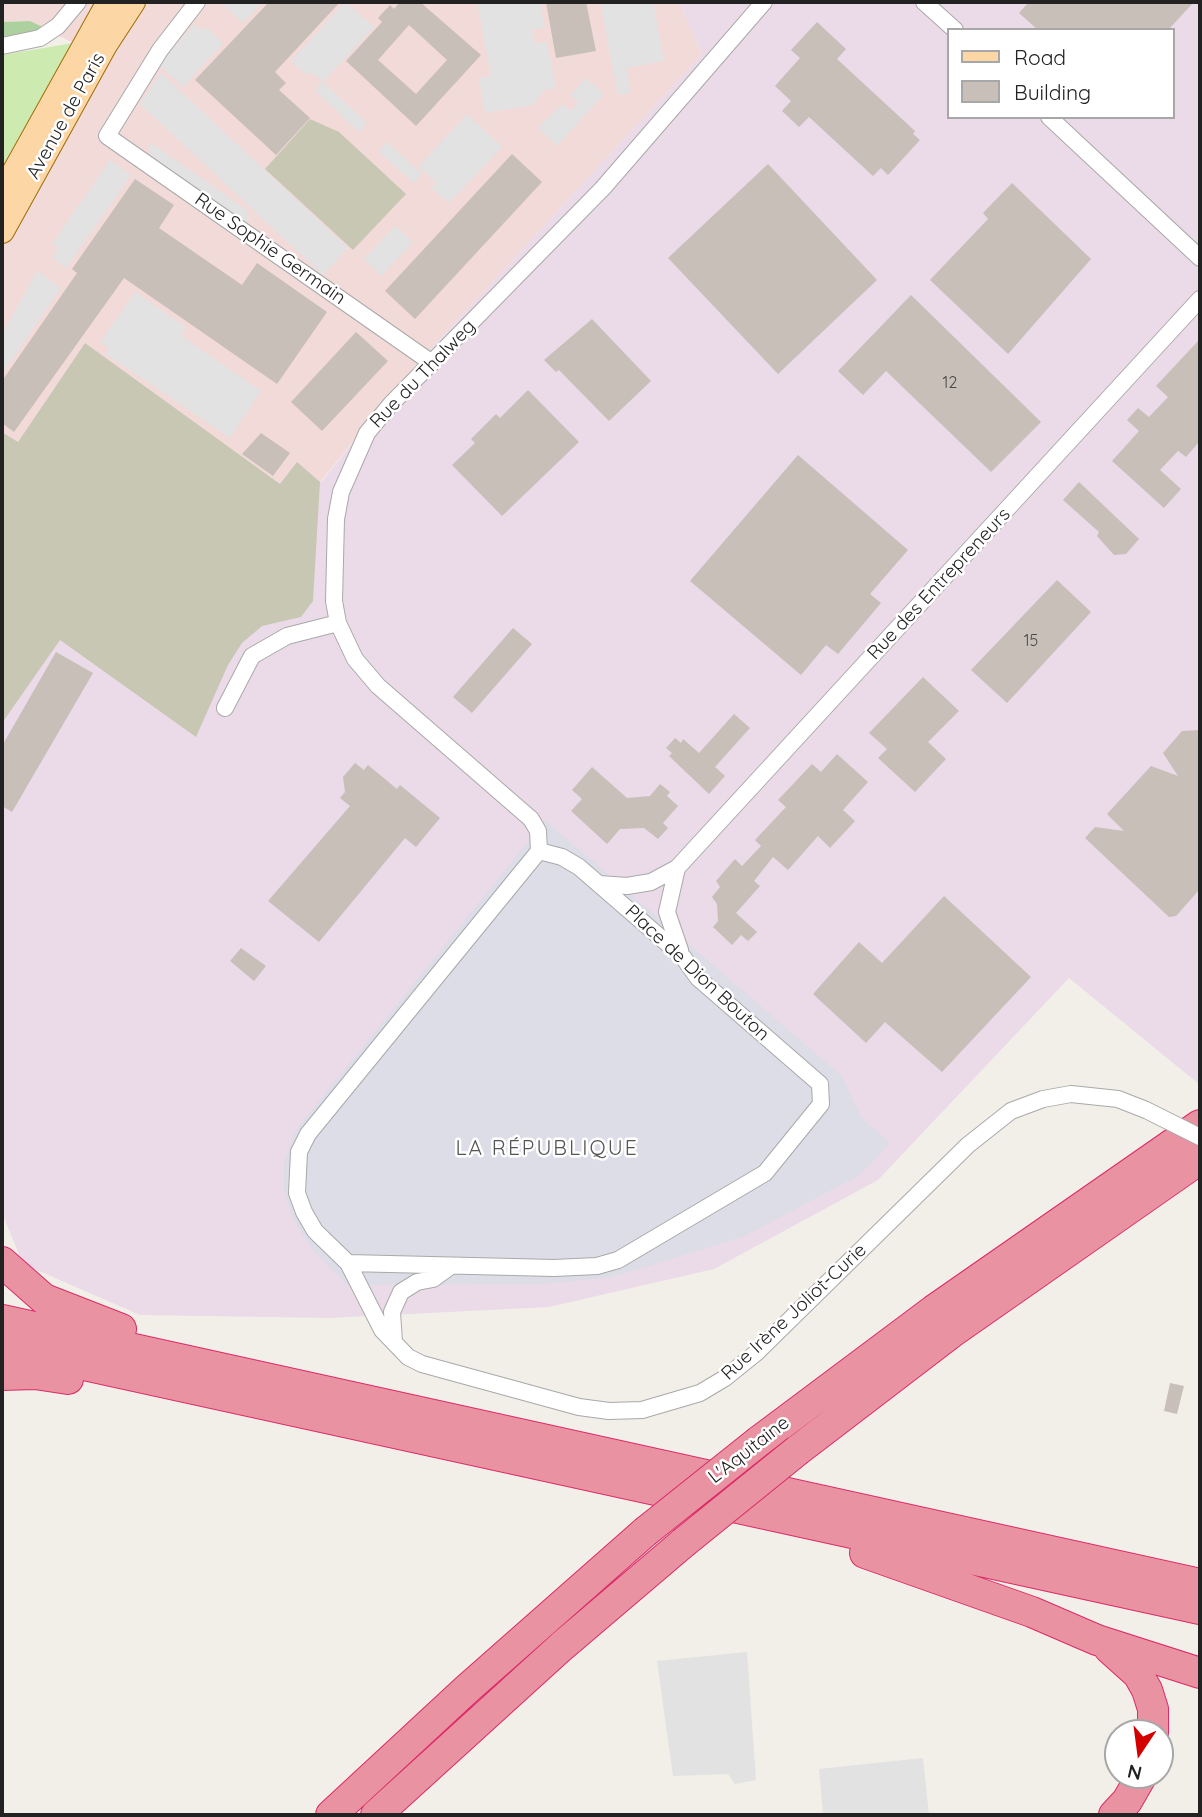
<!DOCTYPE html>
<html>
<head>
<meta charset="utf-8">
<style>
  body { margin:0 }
  #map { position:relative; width:1202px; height:1817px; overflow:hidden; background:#f2efe9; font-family:Quicksand,sans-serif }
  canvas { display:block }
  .frame { position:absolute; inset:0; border:4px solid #222; pointer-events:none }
  .legend { position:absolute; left:947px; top:28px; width:228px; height:91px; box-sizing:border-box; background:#fff; border:2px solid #a7a7a7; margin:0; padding:9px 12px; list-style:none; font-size:21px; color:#222 }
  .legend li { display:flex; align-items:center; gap:14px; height:35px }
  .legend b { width:35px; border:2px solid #a7a7a7 }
  .north { position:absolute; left:1104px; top:1719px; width:70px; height:70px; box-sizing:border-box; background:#fff; border:2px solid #a7a7a7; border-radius:50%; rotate:193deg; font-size:19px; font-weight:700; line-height:28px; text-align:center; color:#222 }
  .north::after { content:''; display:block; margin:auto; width:24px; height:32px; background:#d40000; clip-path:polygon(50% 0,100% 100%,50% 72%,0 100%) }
</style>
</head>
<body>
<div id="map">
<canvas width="1202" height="1817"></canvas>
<div class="frame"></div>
<ul class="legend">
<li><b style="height:9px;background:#fcd6a4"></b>Road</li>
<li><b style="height:19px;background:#c7bfb8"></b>Building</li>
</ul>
<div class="north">N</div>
</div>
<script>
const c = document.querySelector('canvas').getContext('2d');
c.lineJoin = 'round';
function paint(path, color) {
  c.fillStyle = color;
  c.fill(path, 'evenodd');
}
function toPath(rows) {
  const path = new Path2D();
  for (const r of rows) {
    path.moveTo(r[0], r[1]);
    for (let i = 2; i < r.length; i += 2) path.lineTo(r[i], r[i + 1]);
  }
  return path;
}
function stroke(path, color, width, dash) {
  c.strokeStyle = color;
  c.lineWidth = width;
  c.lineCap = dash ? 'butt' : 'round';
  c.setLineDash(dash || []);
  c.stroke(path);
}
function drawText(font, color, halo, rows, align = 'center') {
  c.font = font + ' Quicksand,sans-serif';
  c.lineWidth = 5;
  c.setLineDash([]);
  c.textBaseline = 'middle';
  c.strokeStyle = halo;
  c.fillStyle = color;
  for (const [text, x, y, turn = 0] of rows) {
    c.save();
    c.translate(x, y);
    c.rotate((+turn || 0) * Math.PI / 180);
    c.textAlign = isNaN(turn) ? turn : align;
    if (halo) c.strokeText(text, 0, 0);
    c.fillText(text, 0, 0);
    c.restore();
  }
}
const commercial = toPath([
  [2,2,679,2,702,54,415,366,320,482,280,484,85,343,18,442,2,432,2,167,73,43,30,21,2,22]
]);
const industrial = toPath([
  [679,2,1200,2,1200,1085,1069,978,878,1180,714,1269,549,1307,330,1318,140,1315,23,1264,2,1213,2,432,18,442,85,343,280,484,297,462,321,482,415,366,702,54],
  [948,30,1172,30,1172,117,948,117]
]);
const construction = toPath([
  [310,119,339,132,406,194,353,250,265,169],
  [85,343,280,484,297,462,320,482,313,601,301,617,262,626,242,643,228,665,196,737,60,640,2,723,2,432,18,442]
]);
const grass = toPath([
  [73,43,2,167,2,55]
]);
const forest = toPath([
  [30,21,45,28,28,36,2,40,2,22]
]);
const parking = toPath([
  [220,2,262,2,243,23],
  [345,2,374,27,323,82,367,123,359,132,315,91,322,81,314,74,304,73,291,61],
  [477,2,540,2,545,27,532,30,535,44,547,42,556,88,544,90,533,105,485,113,479,78,491,76],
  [600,2,653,2,664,61,626,68,631,93,618,95],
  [194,24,202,31,206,27,223,43,183,87,159,65],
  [161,73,348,248,323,275,140,104],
  [586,78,604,94,557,146,538,128,562,104,571,111,578,103,570,95],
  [467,114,502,147,449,203,431,188,436,182,418,167],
  [149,142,247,210,249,226,151,158],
  [387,142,422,174,414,183,378,151],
  [110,160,131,175,66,268,52,258,58,248,52,244],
  [395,226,413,242,381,276,364,259],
  [37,271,61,288,2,374,2,335],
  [135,292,186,327,181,336,261,391,230,438,106,354,109,348,100,342],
  [747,1652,756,1780,735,1784,728,1774,673,1776,657,1661],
  [923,1758,929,1815,823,1815,819,1769]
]);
const plaza = toPath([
  [545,820,842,1076,861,1117,890,1143,860,1175,743,1237,613,1277,545,1284,347,1285,311,1248,293,1219,284,1192,284,1162,295,1131]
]);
const building = toPath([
  [269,2,340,2,275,72,286,83,279,90,310,118,276,155,195,80],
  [400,2,420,2,481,55,416,126,346,61,382,22,378,18,390,5,394,9],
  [409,25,447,60,416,94,378,60],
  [546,2,586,2,596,51,556,58],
  [1029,2,1194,2,1168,30,1038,30,1019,13],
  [817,22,846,49,837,59,915,131,913,134,920,140,888,175,881,168,873,176,809,117,799,127,782,111,791,101,775,86,800,58,791,50],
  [512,154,542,182,415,319,385,291],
  [768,164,877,280,778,374,668,258],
  [135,179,174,205,159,228,242,285,257,263,327,312,277,384,124,278,14,432,2,423,2,381,77,273,72,269],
  [1012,183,1091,259,1008,354,930,280,988,219,983,213],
  [911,295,1041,422,991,472,886,371,863,395,838,371],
  [592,319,651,381,609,421,559,370,556,372,544,360],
  [356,332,388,361,322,431,291,402],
  [1200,339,1200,441,1186,457,1178,451,1160,470,1181,489,1164,508,1112,461,1139,431,1127,420,1138,408,1149,417,1168,397,1156,386],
  [528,390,579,442,502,516,452,465,475,443,471,439,496,414,500,418],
  [261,433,290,453,273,476,242,454],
  [798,455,908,550,870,594,881,603,838,654,826,645,801,675,690,581],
  [1079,482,1139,539,1126,554,1114,555,1097,536,1099,532,1063,500],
  [1057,580,1091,612,1007,703,971,670],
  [513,628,532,644,472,713,453,697],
  [56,652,93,673,12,812,2,806,2,746],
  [923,677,959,711,928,742,946,759,915,792,878,758,887,749,869,733],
  [734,714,750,728,715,767,725,776,709,794,669,756,672,753,666,748,675,738,681,743,683,739,699,753],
  [1200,730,1200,889,1176,916,1169,917,1085,838,1095,827,1124,831,1107,814,1151,766,1178,776,1163,753,1182,731],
  [837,754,868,782,843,810,855,821,830,848,818,836,788,870,773,857,754,881,760,886,736,913,757,932,748,941,741,935,732,945,713,927,718,921,717,904,712,897,720,887,716,881,735,859,742,866,761,846,755,840,786,807,778,800,812,764,821,772],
  [355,763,364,770,368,765,397,789,400,785,440,818,416,847,405,838,319,942,268,901,350,806,340,798,345,792,343,777],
  [592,767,627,798,650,796,660,784,670,792,667,796,678,806,663,823,668,828,658,839,644,828,620,829,607,844,571,811,582,799,572,790],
  [944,896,1031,977,942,1072,885,1022,866,1043,813,994,859,942,882,963],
  [241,948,266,966,254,981,230,961],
  [1170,1383,1184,1386,1177,1414,1164,1411]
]);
const street = toPath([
  [197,2,160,50,107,136,432,363],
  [924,2,955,30],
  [2,46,40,38,58,26,78,2],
  [1049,117,1200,258],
  [225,708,252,656,287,636,338,623],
  [539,851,562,857,579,867,683,957,698,978,820,1084,821,1104,765,1173,618,1260,597,1266,554,1268,348,1263,315,1231,304,1212,297,1193,299,1152,308,1134,539,851],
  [539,851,538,831,531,819,378,686,355,659,338,623,334,601,336,519,341,492,367,433,391,404,603,188,764,2],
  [677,868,667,912,680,950],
  [599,884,627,886,651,882,677,868,1200,299],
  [348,1263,382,1330,408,1357,422,1364,579,1407,609,1411,642,1410,700,1393,725,1378,756,1353,968,1145,1011,1111,1043,1099,1071,1094,1118,1099,1146,1110],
  [394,1342,392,1312,401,1292,417,1282,433,1279,451,1266]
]);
const primary = toPath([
  [2,194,109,2],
  [2,231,105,45,133,2]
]);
const highway = toPath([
  [2,1262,44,1299,121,1329],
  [2,1320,1200,1584],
  [2,1347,1200,1609],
  [2,1375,35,1374,68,1379],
  [759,1441,934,1310,1200,1125],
  [798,1450,951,1333,1200,1159],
  [865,1553,1032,1612,1097,1640,1200,1673],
  [1109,1648,1138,1674,1147,1690,1153,1709,1153,1733],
  [331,1815,467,1689,645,1532],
  [376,1815,562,1646,683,1543],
  [1114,1815,1127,1801,1142,1775]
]);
const streetBridge = toPath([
  [1146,1110,1200,1137]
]);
const highwayBridge = toPath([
  [645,1532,759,1441],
  [683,1543,798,1450]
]);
const numberNames = [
  ["12",950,383],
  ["15",1031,641]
];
const streetNames = [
  ["Avenue de Paris",66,116,-61],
  ["Rue Sophie Germain",270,249,35],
  ["Rue du Thalweg",423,374,-46],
  ["Rue des Entrepreneurs",939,584,-47],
  ["Place de Dion Bouton",697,973,43],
  ["Rue Irène Joliot-Curie",794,1312,-43],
  ["L'Aquitaine",749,1450,-38]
];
const neighbourhoodNames = [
  ["LA RÉPUBLIQUE",547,1149]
];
paint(commercial, '#f2dad9');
paint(industrial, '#ebdbe8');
paint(construction, '#c7c7b4');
paint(grass, '#cdebb0');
paint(forest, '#add19e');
paint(parking, '#e2e2e2');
paint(plaza, '#dddde8');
paint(building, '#c7bfb8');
stroke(street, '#a9a9a9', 18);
stroke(primary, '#a06b00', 26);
stroke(highway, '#dc2a67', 32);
stroke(street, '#fff', 16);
stroke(primary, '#fcd6a4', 24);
stroke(highway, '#e892a2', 30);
stroke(streetBridge, '#a9a9a9', 18, []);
stroke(highwayBridge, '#dc2a67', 32, []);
stroke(streetBridge, '#fff', 16);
stroke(highwayBridge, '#e892a2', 30);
drawText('16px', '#4b4948', null, numberNames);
drawText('19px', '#222', '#fff', streetNames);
c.letterSpacing = '2px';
drawText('21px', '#555', '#fff', neighbourhoodNames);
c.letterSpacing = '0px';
</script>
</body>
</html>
